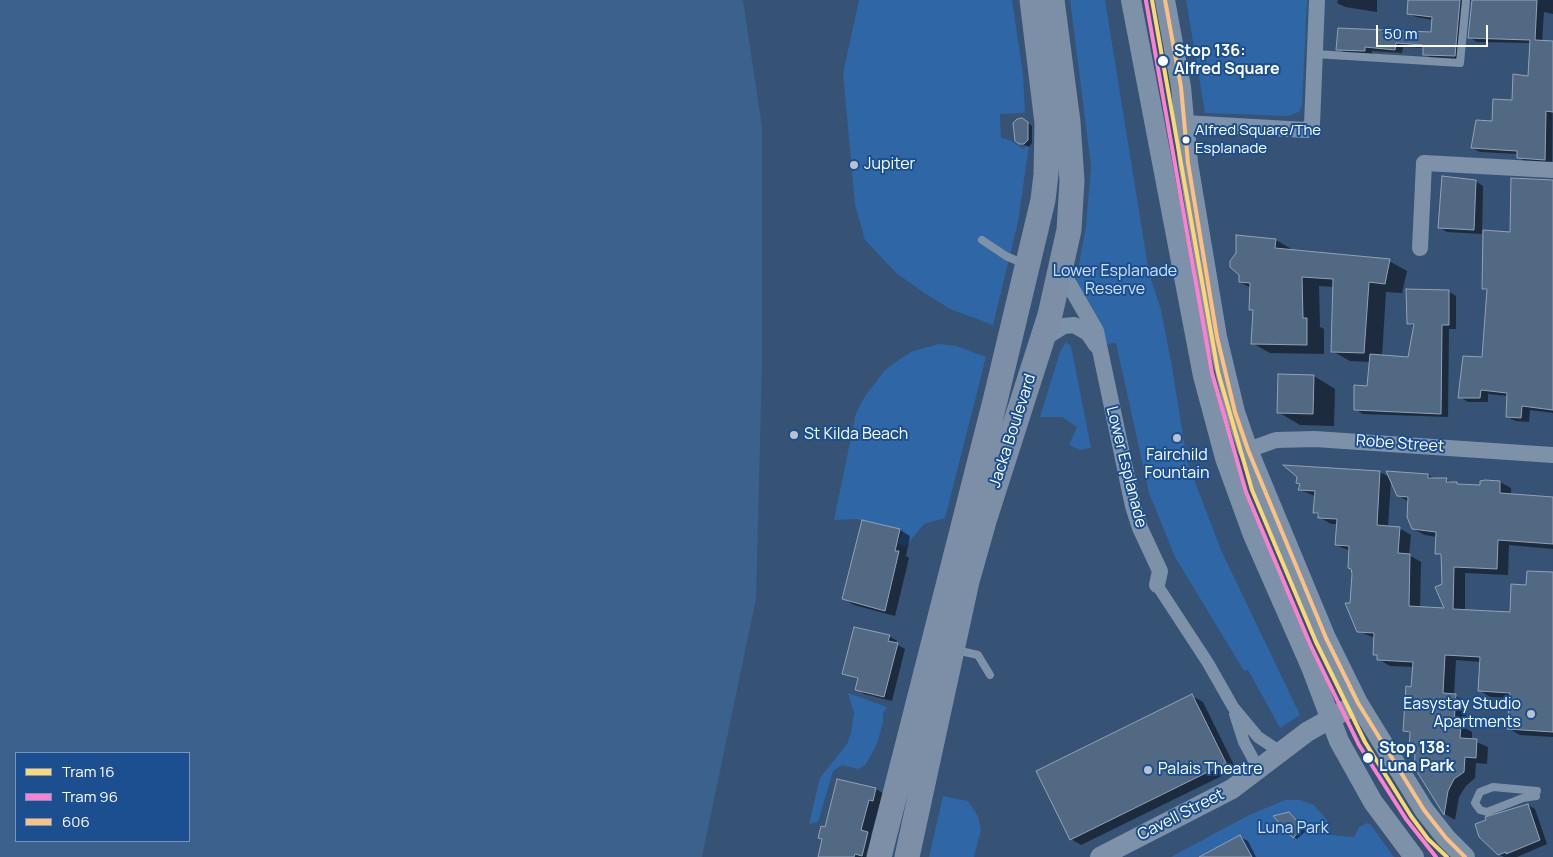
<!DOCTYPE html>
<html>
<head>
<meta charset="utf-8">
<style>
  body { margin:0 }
  #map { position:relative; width:1553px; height:857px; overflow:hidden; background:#365274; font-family:Manrope,sans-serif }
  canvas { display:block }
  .legend { position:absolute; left:15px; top:752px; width:175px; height:90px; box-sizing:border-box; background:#1b4f8f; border:1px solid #7695bc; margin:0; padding:6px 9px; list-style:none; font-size:15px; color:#fff }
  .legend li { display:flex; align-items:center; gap:10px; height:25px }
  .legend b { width:25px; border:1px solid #7695bc }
  .scale { position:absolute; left:1376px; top:25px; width:112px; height:22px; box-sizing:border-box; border:2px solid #fff; border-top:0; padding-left:6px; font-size:15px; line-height:18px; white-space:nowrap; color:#fff; -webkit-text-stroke:4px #1b4f8f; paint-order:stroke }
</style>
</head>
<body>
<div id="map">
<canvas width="1553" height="857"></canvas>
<ul class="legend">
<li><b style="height:6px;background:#fbd872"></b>Tram 16</li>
<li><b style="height:6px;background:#ff80d1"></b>Tram 96</li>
<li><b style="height:6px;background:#ffc080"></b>606</li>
</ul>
<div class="scale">50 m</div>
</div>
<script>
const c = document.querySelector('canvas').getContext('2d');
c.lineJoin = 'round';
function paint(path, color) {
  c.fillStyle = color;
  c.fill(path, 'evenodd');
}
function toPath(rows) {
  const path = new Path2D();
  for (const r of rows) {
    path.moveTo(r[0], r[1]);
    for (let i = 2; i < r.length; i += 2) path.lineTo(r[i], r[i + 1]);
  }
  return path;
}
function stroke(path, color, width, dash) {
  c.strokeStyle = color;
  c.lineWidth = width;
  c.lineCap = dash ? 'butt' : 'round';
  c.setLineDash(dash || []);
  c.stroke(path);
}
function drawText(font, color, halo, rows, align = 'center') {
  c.font = font + ' Manrope,sans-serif';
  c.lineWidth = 4;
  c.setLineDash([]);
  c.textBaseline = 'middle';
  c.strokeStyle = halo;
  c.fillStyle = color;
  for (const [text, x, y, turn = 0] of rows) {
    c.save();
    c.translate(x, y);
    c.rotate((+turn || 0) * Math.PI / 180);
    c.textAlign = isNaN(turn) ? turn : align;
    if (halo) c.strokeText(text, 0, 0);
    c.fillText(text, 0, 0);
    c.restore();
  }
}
const green = toPath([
  [859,0,1012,0,1023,74,1025,113,1000,114,1001,138,1010,140,1023,149,1029,145,1018,222,993,325,950,309,923,292,896,273,865,240,855,205,843,73],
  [1070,0,1105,0,1149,273,1161,310,1172,367,1187,461,1221,550,1300,715,1280,728,1248,670,1244,671,1175,557,1149,493,1116,343,1106,344,1075,286,1086,226,1091,166],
  [1186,0,1307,0,1302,106,1299,112,1288,116,1205,113],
  [1066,342,1071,346,1091,448,1080,450,1069,445,1077,427,1062,417,1040,417,1060,352],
  [939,344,957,346,986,357,945,518,924,524,905,547,898,543,903,530,856,519,834,520,856,413,865,396,885,370,900,359,913,351],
  [848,693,887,707,883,714,883,723,876,746,866,764,859,769,842,765,833,771,818,822,809,824,820,778,847,744,851,733,854,713],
  [943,796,968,801,978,816,981,830,974,857,929,857],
  [1285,800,1300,800,1314,805,1327,820,1331,835,1354,837,1359,827,1367,823,1371,825,1394,857,1171,857,1247,816]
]);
const water = toPath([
  [0,0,743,0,762,127,762,367,756,599,702,857,0,857],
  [16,753,189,753,189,841,16,841]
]);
const shadow = toPath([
  [1338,0,1377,0,1377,12,1345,7,1337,3],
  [1409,0,1472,0,1467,4,1462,59,1432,59,1425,54,1425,48,1403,47,1402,53,1372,51,1372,55,1345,53,1338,49,1432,33,1433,20,1416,17,1408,13],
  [1473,0,1553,0,1553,14,1544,12,1542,42,1553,43,1552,163,1526,162,1518,157,1518,154,1480,152,1472,148,1513,101,1529,77,1531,43,1477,42,1469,37],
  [1028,123,1032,126,1032,143,1029,147,1020,143],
  [1512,179,1553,180,1553,413,1530,410,1529,422,1516,421,1507,417,1508,396,1488,394,1488,402,1468,402,1460,397,1483,358,1488,291,1483,288,1512,233],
  [1475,181,1483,186,1482,234,1447,232,1439,227],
  [1276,240,1293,250,1389,261,1407,271,1402,293,1386,292,1382,356,1409,358,1415,327,1408,323,1448,291,1456,296,1456,329,1449,329,1448,417,1363,414,1355,409,1369,388,1371,362,1350,361,1332,351,1334,287,1319,286,1320,327,1324,329,1324,354,1270,353,1252,343,1254,311,1251,309,1251,288,1240,282],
  [1314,376,1335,389,1334,426,1300,425,1278,412],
  [1380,472,1391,478,1428,475,1436,479,1446,480,1461,485,1482,486,1500,482,1511,488,1511,495,1553,497,1553,549,1509,545,1508,575,1465,573,1465,611,1511,613,1527,586,1553,574,1553,737,1520,735,1508,728,1511,698,1490,697,1479,690,1481,662,1456,660,1454,695,1467,702,1465,728,1472,732,1472,740,1488,747,1487,764,1476,763,1475,778,1466,786,1459,797,1455,820,1445,814,1416,767,1416,754,1410,751,1411,734,1405,731,1414,667,1390,666,1378,659,1378,656,1374,654,1375,638,1358,631,1351,604,1354,574,1350,551,1336,545,1338,524,1331,524,1319,517,1314,512,1315,496,1300,490,1301,484,1298,483],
  [1391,480,1398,495,1409,502,1413,529,1425,535,1437,537,1437,553,1443,557,1446,609,1420,608,1421,562,1409,555,1411,535,1399,528,1388,527],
  [863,522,900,530,910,536,906,556,909,558,895,616,854,605,844,599],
  [889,636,897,641,896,644,905,649,892,701,864,694,857,689,859,680,844,673],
  [1192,696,1203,702,1236,769,1081,845,1071,839],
  [838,781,876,789,886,795,880,805,871,836,877,839,873,857,819,857,823,840,819,838,826,829],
  [1528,805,1535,809,1547,844,1517,857,1504,857,1499,854],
  [1289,813,1306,831,1297,839,1294,837],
  [1240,837,1248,841,1256,857,1204,857]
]);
const building = toPath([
  [1408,0,1460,0,1455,56,1423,55,1423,45,1396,43,1395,50,1365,47,1365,51,1336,50,1338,28,1431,32,1432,17,1407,14,1408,0],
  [1472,0,1537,0,1535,40,1553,41,1553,112,1546,111,1545,160,1517,158,1517,151,1471,148,1476,120,1492,121,1493,99,1512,100,1513,74,1528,76,1530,40,1468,38,1472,0],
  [1022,118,1028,122,1028,140,1024,144,1019,144,1015,141,1013,123,1017,119,1022,118],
  [1442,176,1476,180,1474,230,1438,228,1442,176],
  [1511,178,1553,180,1553,410,1522,406,1521,418,1506,417,1507,393,1481,390,1480,398,1458,398,1463,356,1482,357,1487,289,1482,289,1483,230,1510,232,1511,178],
  [1236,235,1276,239,1275,248,1390,259,1385,284,1369,282,1364,353,1331,352,1333,279,1302,277,1303,318,1307,318,1307,345,1251,344,1253,310,1249,310,1250,283,1239,282,1239,275,1230,267,1230,261,1236,253,1236,235],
  [1406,289,1449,290,1449,325,1442,325,1441,414,1354,410,1354,385,1367,386,1370,354,1408,357,1414,324,1407,324,1406,289],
  [1278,374,1314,375,1313,414,1277,413,1278,374],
  [1283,465,1380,471,1377,525,1400,527,1398,553,1410,554,1409,606,1444,608,1435,587,1442,584,1441,554,1435,554,1436,532,1412,529,1407,517,1408,497,1397,496,1386,471,1428,474,1428,478,1447,478,1446,482,1457,482,1457,484,1480,485,1480,481,1485,480,1500,481,1500,493,1553,497,1553,544,1498,540,1497,569,1454,567,1453,609,1510,612,1511,584,1526,585,1527,571,1553,572,1553,732,1507,729,1510,693,1478,691,1480,657,1445,655,1443,693,1456,694,1454,724,1461,725,1460,738,1477,739,1476,758,1465,757,1464,772,1454,779,1448,791,1444,815,1414,767,1415,755,1413,752,1409,752,1410,732,1403,731,1406,686,1411,687,1413,662,1377,660,1377,655,1373,655,1374,633,1357,632,1345,603,1350,603,1352,574,1351,569,1348,568,1349,546,1335,545,1337,519,1318,518,1318,513,1313,513,1315,491,1298,490,1300,484,1296,483,1297,477,1283,465],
  [862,520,900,529,895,551,899,551,885,611,842,599,862,520],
  [854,627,890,635,888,641,898,643,884,697,855,690,858,678,842,674,854,627],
  [1192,694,1226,763,1070,840,1036,771,1192,694],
  [837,779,876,788,873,801,869,800,861,830,868,832,862,856,855,854,854,857,818,857,822,839,818,838,821,826,825,827,837,779],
  [1528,804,1540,840,1506,854,1506,852,1498,855,1479,837,1475,824,1486,820,1485,817,1528,804],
  [1289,812,1303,828,1293,838,1273,816,1289,812],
  [1240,835,1252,857,1199,857,1240,835]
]);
const service = toPath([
  [1315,54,1460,63,1466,0],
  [982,240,1006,256,1024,264],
  [956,650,978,655,990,675],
  [1536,796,1523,798,1487,812,1480,810,1475,803,1480,792,1493,787,1537,791]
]);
const pedestrian = toPath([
  [1157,585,1208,663,1233,707,1258,737,1279,751],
  [1235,714,1244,742,1258,768]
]);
const minor = toPath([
  [1185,123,1306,130,1312,125,1317,0],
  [1420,248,1424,163,1553,170],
  [1061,270,1096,331,1133,506,1140,528,1160,571,1157,585],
  [1043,339,1064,326,1074,325,1088,333,1096,345],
  [1248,450,1276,440,1315,439,1553,455]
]);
const tertiary = toPath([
  [1131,0,1203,376,1225,458,1253,535,1311,667,1339,741,1373,802,1414,857],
  [1165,0,1181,87,1188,163,1217,337,1235,412,1248,450,1326,638,1358,703,1424,810,1446,838,1465,857],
  [1100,857,1232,789,1307,732,1358,703]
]);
const primary = toPath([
  [879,857,996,397,1043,200,1046,174,1047,123,1032,0],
  [907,857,967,581,984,521,1050,315,1069,230,1072,181,1068,122,1052,0]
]);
const bus1 = toPath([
  [1165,0,1181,87,1188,163,1217,337,1235,412,1248,450,1326,638,1358,703,1424,810,1446,838,1465,857]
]);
const tram1 = toPath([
  [1152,0,1218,372,1252,490,1316,642,1365,742,1411,816,1428,839,1447,857]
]);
const tram2 = toPath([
  [1146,1,1212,373,1246,492,1310,644,1359,745,1406,819,1436,857]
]);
const markers = [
  [1163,61,6,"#fff"],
  [1186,140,4.5,"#fff"],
  [854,165,5,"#b9c2ce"],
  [794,435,5,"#b9c2ce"],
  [1177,438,5,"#b9c2ce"],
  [1531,714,5,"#b9c2ce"],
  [1368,758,6,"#fff"],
  [1148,770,5,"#b9c2ce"]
];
const busNames = [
  ["Alfred Square/The",1195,131],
  ["Esplanade",1195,149]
];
const stopNames = [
  ["Stop 136:",1174,52],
  ["Alfred Square",1174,70],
  ["Stop 138:",1379,749],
  ["Luna Park",1379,767]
];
const poiNames = [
  ["Jupiter",864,165],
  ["St Kilda Beach",804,435],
  ["Fairchild",1177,456,"center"],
  ["Fountain",1177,474,"center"],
  ["Easystay Studio",1521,705,"right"],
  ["Apartments",1521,723,"right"],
  ["Palais Theatre",1158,770]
];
const parkNames = [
  ["Lower Esplanade",1115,272],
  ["Reserve",1115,290],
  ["Luna Park",1293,829]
];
const streetNames = [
  ["Jacka Boulevard",1013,431,-72],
  ["Robe Street",1400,444,4],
  ["Lower Esplanade",1126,467,76],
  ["Cavell Street",1181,815,-27]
];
paint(green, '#2f66a5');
paint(water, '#3b618d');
paint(shadow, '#0007');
paint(building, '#526984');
stroke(building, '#92a2b6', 1);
stroke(service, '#7d92a8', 8);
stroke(pedestrian, '#7d92a8', 12);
stroke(minor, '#7d92a8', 16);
stroke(tertiary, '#7d92a8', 20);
stroke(primary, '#7d8ea7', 25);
stroke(bus1, '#ffc080', 4);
stroke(tram1, '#fbd872', 4);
stroke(tram2, '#ff80d1', 4);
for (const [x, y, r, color] of markers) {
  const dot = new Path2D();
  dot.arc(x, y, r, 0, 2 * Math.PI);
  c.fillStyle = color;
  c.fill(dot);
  stroke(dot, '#1b4f8f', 2);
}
drawText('15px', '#fff', '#1b4f8f', busNames, 'left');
drawText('bold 16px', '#fff', '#1b4f8f', stopNames, 'left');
drawText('16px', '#fff', '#1b4f8f', poiNames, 'left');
drawText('16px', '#cfe3fa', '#1b4f8f', parkNames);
drawText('16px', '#fff', '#1b4f8f', streetNames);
</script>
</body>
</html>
